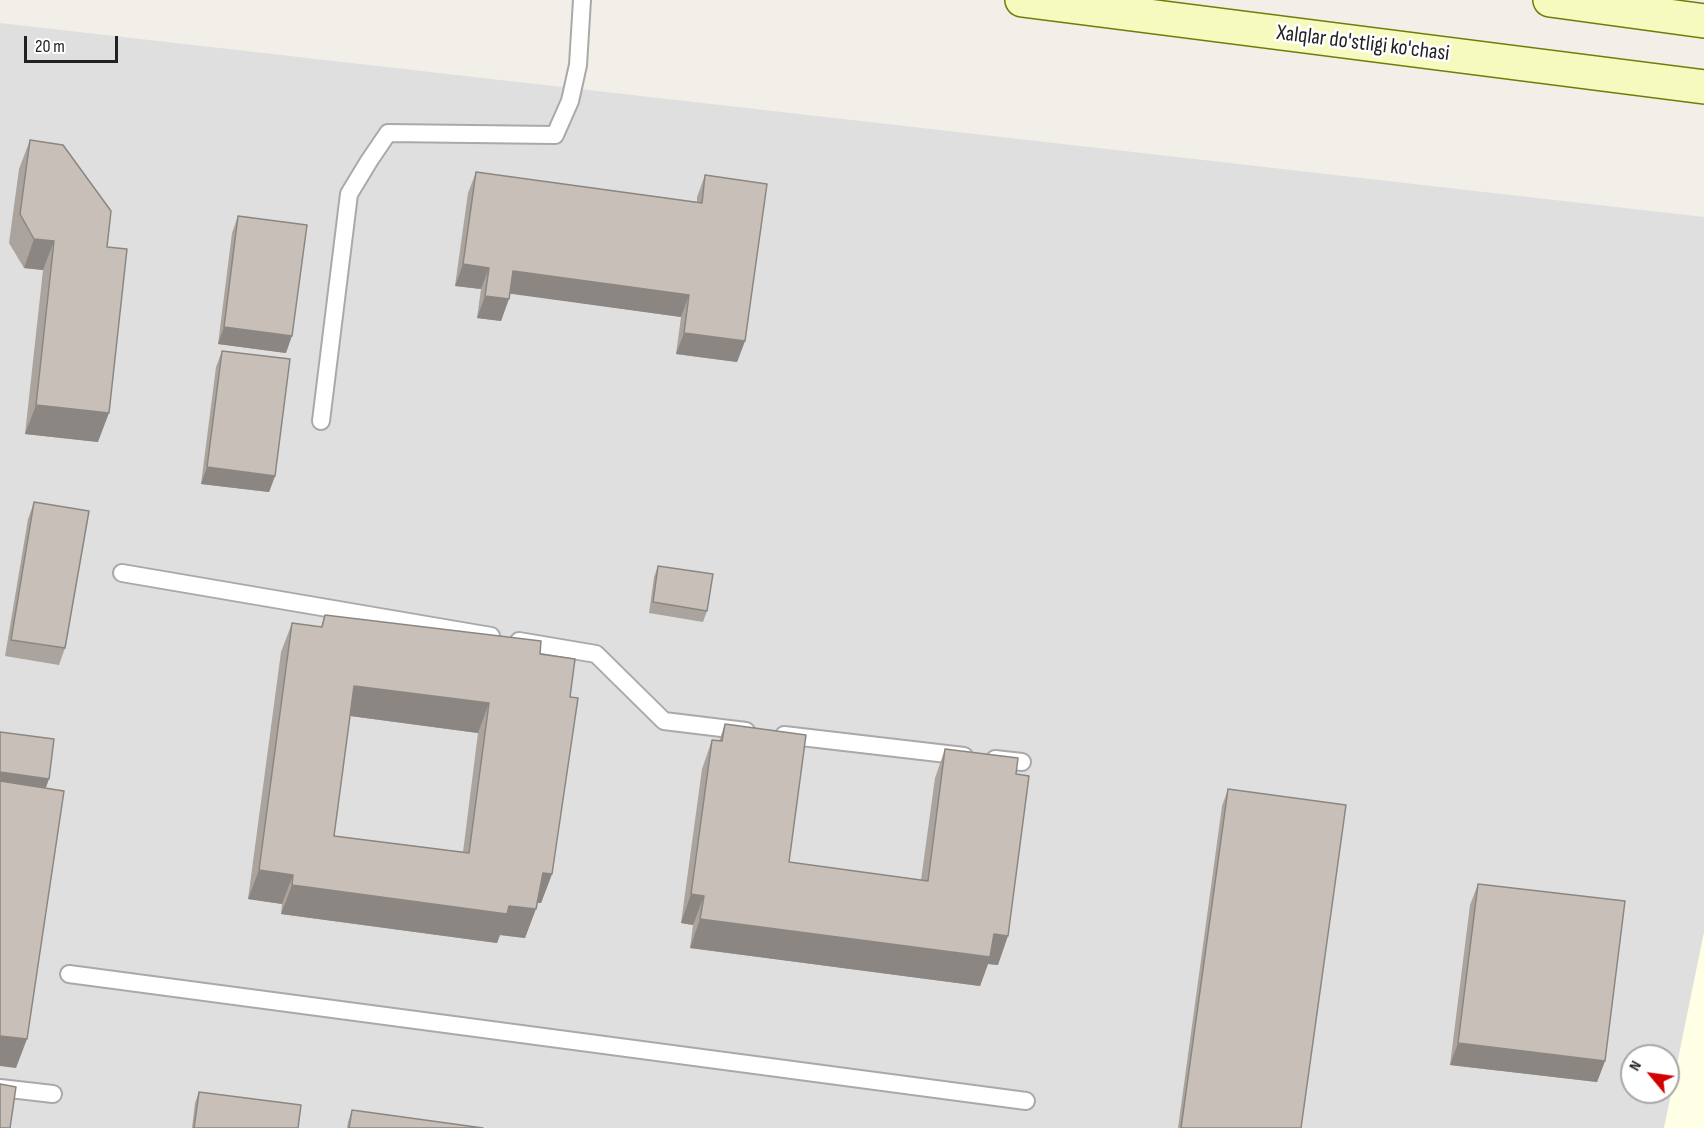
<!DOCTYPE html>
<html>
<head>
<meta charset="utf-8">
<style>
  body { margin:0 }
  #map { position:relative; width:1704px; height:1128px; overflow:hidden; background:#f2efe9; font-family:"Sofia Sans Condensed",sans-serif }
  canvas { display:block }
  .north { position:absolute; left:1620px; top:1044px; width:60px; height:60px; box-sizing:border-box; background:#fff; border:2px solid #a7a7a7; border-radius:50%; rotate:299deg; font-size:16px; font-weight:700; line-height:24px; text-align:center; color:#222 }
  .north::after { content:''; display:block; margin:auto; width:21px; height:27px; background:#d40000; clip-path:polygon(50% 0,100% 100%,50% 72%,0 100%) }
  .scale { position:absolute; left:24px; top:36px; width:94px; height:27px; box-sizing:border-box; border:3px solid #222; border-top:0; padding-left:8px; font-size:18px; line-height:21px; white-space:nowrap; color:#222; -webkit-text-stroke:4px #fff; paint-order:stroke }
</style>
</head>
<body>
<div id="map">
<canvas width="1704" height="1128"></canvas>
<div class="north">N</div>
<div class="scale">20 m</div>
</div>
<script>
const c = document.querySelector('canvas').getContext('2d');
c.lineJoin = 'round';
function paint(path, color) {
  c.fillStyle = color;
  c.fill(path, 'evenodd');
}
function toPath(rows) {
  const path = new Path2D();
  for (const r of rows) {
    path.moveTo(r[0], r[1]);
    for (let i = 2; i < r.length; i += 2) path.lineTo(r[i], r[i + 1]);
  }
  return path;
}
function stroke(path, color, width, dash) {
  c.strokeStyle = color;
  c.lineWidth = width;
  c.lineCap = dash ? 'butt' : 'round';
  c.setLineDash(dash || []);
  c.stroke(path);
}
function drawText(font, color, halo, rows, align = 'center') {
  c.font = font + ' "Sofia Sans Condensed",sans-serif';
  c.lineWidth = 5;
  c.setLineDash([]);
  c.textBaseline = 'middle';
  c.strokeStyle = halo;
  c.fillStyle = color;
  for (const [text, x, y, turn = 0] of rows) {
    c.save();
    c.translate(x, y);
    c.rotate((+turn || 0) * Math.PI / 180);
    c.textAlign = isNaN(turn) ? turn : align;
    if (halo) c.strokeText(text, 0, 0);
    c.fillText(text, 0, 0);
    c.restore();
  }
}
const residential = toPath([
  [0,23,1704,217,1704,1128,0,1128],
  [1632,1056,1668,1056,1668,1092,1632,1092]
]);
const education = toPath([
  [1704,932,1704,1128,1664,1128]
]);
const service = toPath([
  [321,421,349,194,369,161,388,133,555,135,570,101,578,65,582,0],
  [122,573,491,636],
  [519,641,596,654,664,721,746,731],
  [784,735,964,756],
  [995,759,1022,762],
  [69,974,1026,1101],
  [0,1088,53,1094]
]);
const secondary = toPath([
  [1022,0,1704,87],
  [1550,0,1704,21]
]);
const wall = toPath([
  [30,140,107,247,98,442,25,434,43,270,24,268,9,243,19,169],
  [476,172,697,202,697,197,705,175,745,341,737,362,676,354,681,317,510,293,501,321,477,318,481,289,455,286,468,193],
  [238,216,286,353,218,344,232,233],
  [222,351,275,476,269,492,201,484,216,367],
  [34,502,65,648,59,665,5,656,28,519],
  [658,566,707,611,703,622,649,613,654,577],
  [325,615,540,654,570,697,552,874,541,903,537,903,525,938,500,935,497,943,281,914,282,904,248,899,281,652,292,623,321,627],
  [350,716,478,733,463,852,334,836],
  [725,724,789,862,921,880,935,778,945,749,998,965,988,964,980,986,690,948,693,925,681,923,702,769,712,740,719,741],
  [1228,789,1301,1128,1178,1128,1222,806],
  [1478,884,1605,1061,1597,1082,1450,1065,1470,905],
  [199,1092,298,1128,192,1128,195,1103],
  [352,1110,483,1128,347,1128,348,1122]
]);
const shadedWall = toPath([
  [34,239,54,241,43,270,24,268],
  [463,264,489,268,481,289,455,286],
  [513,271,689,295,681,317,505,293],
  [485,296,509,299,501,321,477,318],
  [224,327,292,336,286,353,218,344],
  [684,333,745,341,737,362,676,354],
  [36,405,109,413,98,442,25,434],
  [207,467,275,476,269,492,201,484],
  [354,686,489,703,478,733,343,715],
  [0,772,49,779,43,796,0,790],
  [259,870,293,875,282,904,248,899],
  [543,873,552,874,541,903,532,902],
  [292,885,509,906,536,909,525,938,500,935,497,943,281,914],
  [691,894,704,896,693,925,681,923],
  [700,919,994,934,1008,936,998,965,988,964,980,986,690,948],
  [0,1036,27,1039,16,1068,0,1066],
  [1458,1043,1605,1061,1597,1082,1450,1065]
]);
const building = toPath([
  [30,140,63,145,111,211,107,247,127,249,109,413,36,405,54,241,34,239,20,214,30,140],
  [476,172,702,203,705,175,767,184,745,341,684,333,689,295,513,271,509,299,485,296,489,268,463,264,476,172],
  [238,216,307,225,292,336,224,327,238,216],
  [222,351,290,359,275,476,207,467,222,351],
  [34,502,89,511,65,648,11,640,34,502],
  [658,566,713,574,707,611,653,602,658,566],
  [325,615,541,641,540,654,575,659,570,697,578,698,552,874,543,873,536,909,509,906,507,914,292,885,293,875,259,870,292,623,322,627,325,615],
  [354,686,489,703,469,853,334,836,354,686],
  [725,724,806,735,789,862,928,881,945,749,1018,758,1016,774,1029,776,1008,936,994,934,990,957,700,919,704,896,691,894,712,740,722,741,725,724],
  [0,732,54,739,49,779,0,772,0,732],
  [0,781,64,791,27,1039,0,1036,0,781],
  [1228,789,1346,805,1301,1128,1181,1128,1228,789],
  [1478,884,1625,901,1605,1061,1458,1043,1478,884],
  [0,1084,16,1087,10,1128,0,1128,0,1084],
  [199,1092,301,1105,298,1128,194,1128,199,1092],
  [352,1110,483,1128,349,1128,352,1110]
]);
const streetNames = [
  ["Xalqlar do'stligi ko'chasi",1363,44,7]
];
paint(residential, '#e0dfdf');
paint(education, '#ffffe5');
stroke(service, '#a9a9a9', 20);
stroke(secondary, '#707d05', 36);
stroke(service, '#fff', 16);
stroke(secondary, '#f7fabf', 33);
paint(wall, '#aba49e');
paint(shadedWall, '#8b8681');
paint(building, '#c7bfb8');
stroke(building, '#8b8681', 1.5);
drawText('22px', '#222', '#fff', streetNames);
</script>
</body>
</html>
